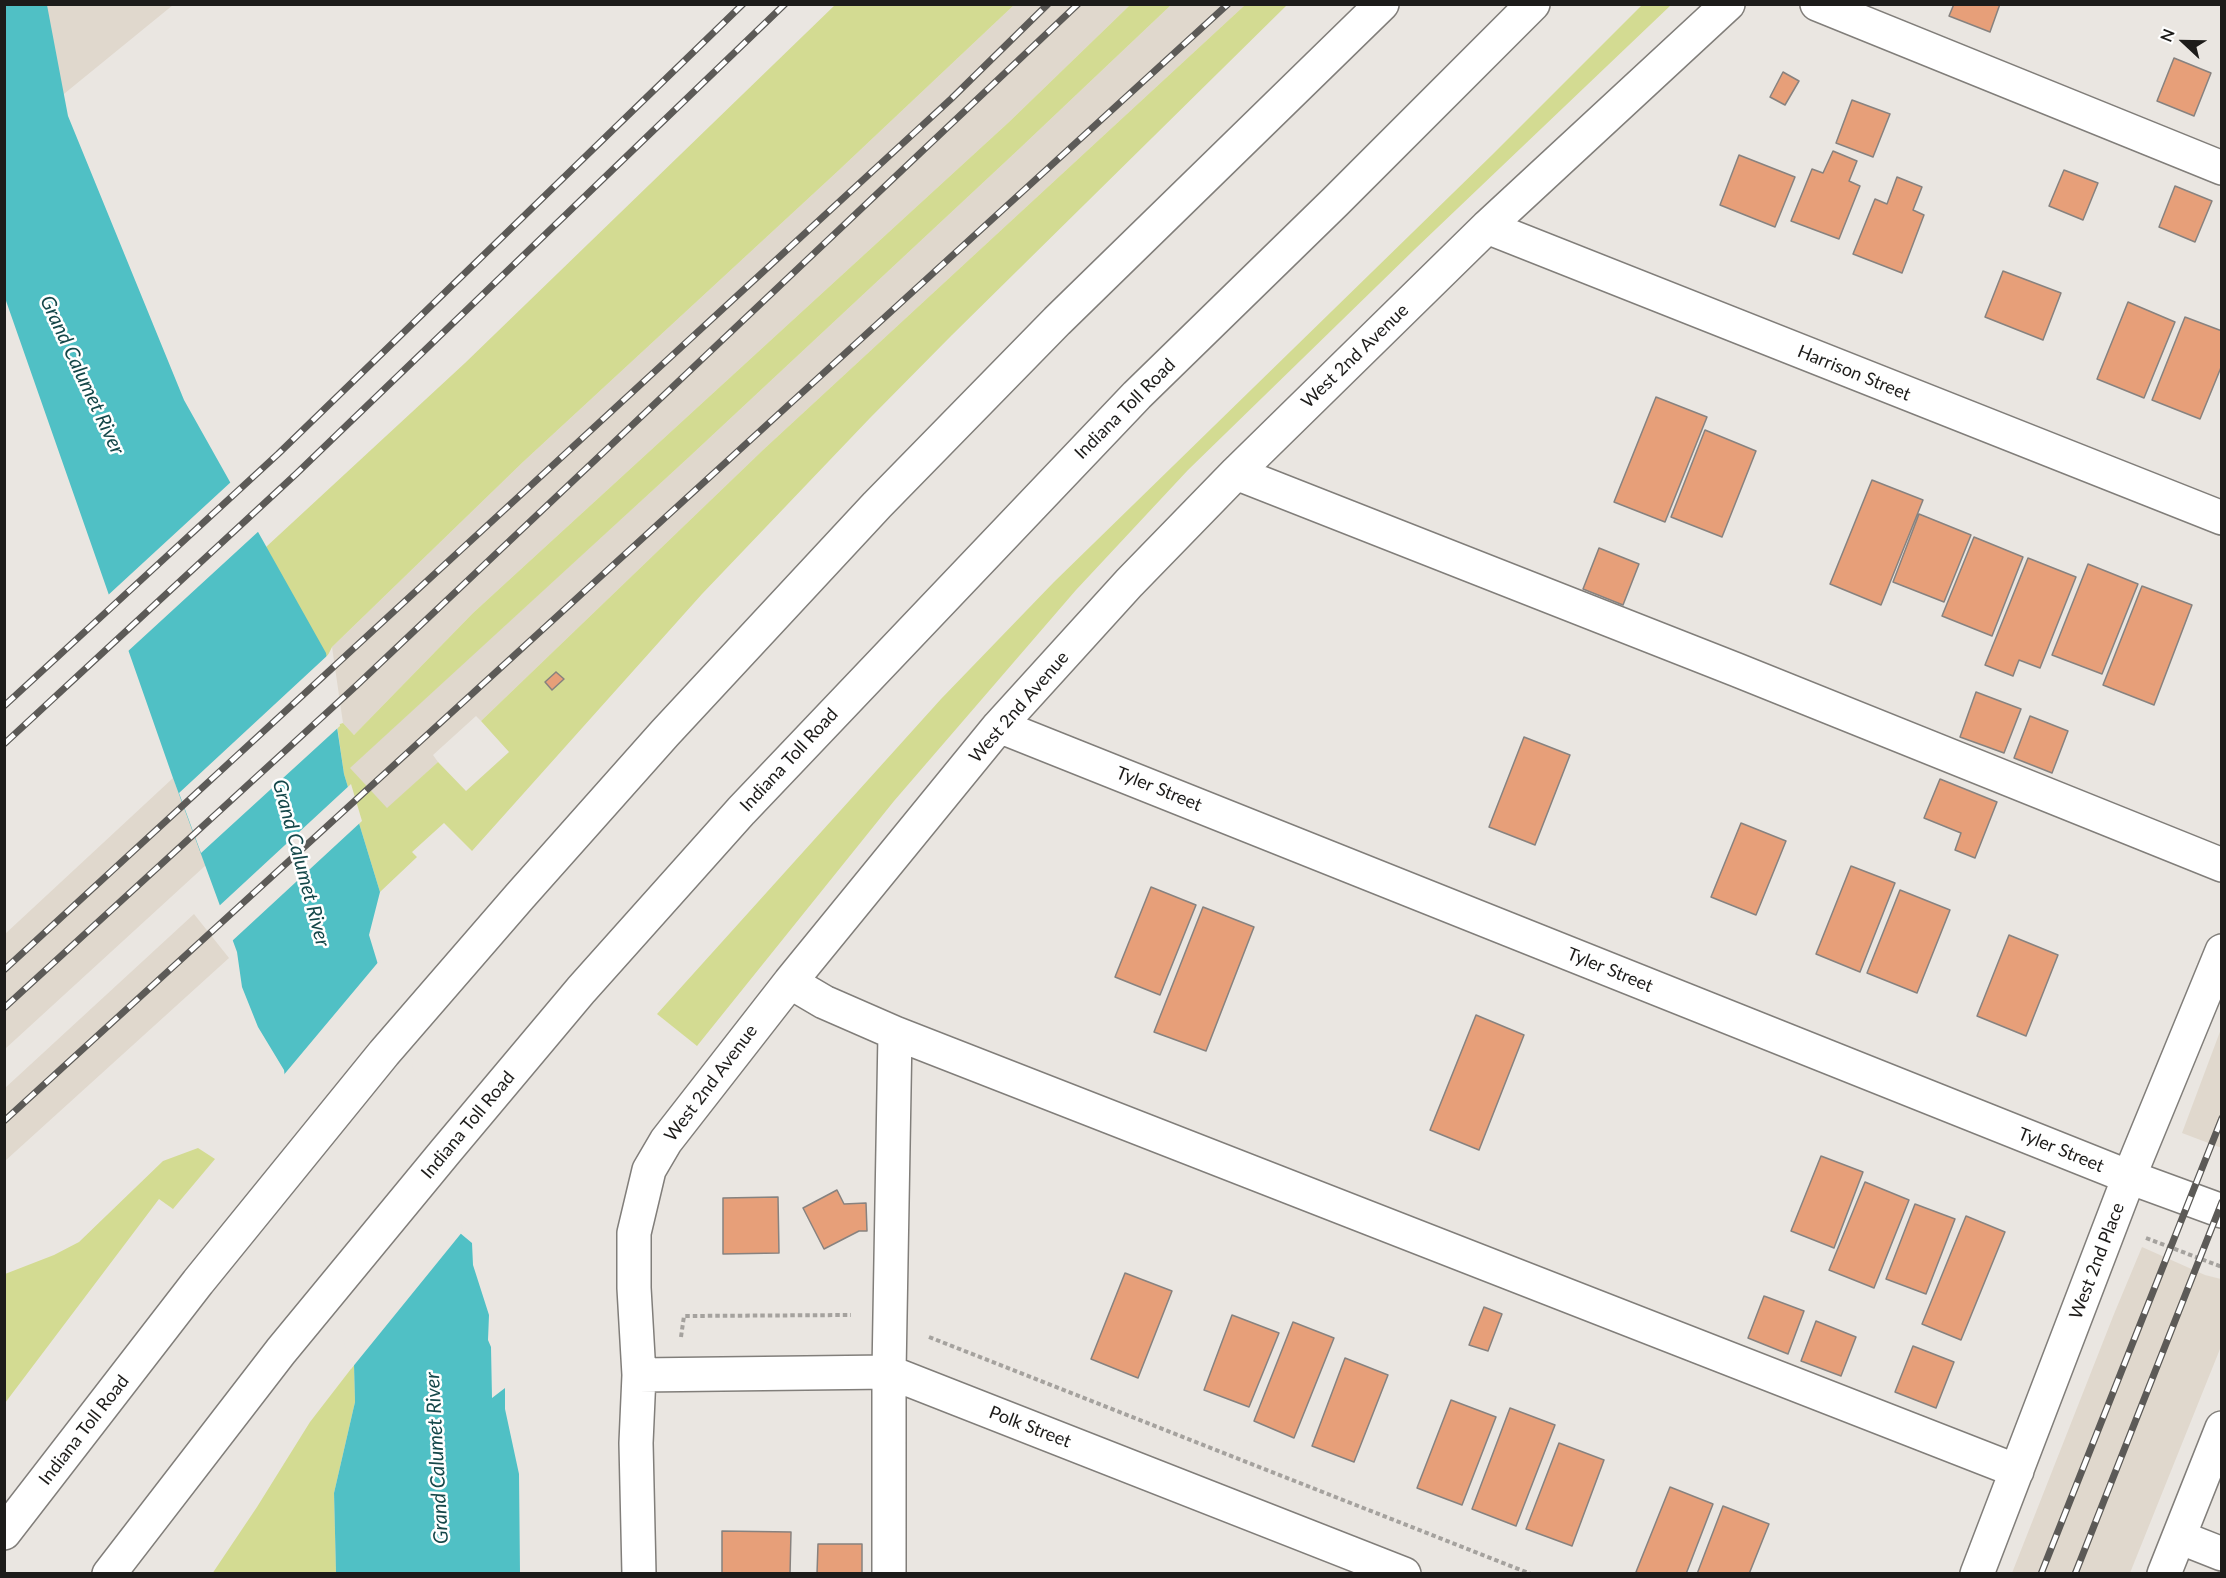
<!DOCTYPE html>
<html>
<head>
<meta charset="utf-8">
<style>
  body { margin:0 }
  #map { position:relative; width:2226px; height:1578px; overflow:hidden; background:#eae6e1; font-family:Lato,sans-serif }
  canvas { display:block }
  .frame { position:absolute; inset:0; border:6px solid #1d1c1a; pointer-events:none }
  .north { position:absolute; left:2154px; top:12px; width:60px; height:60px; -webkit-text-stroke:4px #fff; paint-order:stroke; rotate:292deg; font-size:16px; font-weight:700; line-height:24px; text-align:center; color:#1d1c1a }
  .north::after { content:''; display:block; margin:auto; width:21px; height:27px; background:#1d1c1a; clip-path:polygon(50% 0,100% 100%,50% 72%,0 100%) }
</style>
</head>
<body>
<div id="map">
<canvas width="2226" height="1578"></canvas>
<div class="frame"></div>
<div class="north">N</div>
</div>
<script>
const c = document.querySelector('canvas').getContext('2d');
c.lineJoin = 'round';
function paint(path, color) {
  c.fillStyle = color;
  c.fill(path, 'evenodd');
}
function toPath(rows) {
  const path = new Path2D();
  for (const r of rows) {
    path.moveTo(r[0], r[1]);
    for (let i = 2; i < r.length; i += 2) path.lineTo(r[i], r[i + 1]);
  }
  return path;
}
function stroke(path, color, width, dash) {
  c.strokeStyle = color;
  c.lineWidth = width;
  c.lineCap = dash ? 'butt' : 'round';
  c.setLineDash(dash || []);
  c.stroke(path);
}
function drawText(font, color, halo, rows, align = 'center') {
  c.font = font + ' Lato,sans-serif';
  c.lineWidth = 5;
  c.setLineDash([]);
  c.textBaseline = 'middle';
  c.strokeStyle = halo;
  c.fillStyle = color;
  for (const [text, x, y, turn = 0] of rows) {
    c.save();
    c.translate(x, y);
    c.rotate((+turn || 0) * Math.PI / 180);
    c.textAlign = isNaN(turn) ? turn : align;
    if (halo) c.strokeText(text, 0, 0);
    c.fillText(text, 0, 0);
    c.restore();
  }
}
const built = toPath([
  [5,5,173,5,5,142],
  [1014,5,1130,5,1009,122,473,613,354,735,343,723,332,647,523,462,838,171],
  [1171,5,1245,5,764,449,481,721,476,716,433,755,438,762,387,809,349,768,688,458,1018,150],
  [173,778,206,865,5,1049,5,934],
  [194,914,229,958,5,1161,5,1088],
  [2221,1029,2222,1147,2219,1147,2182,1133],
  [2142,1247,2205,1275,2221,1279,2222,1344,2130,1573,2012,1573,2114,1314]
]);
const green = toPath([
  [1643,4,1671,5,1415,249,1188,470,1076,590,894,801,697,1046,657,1014,941,699,1054,582,1492,155],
  [835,5,1014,5,838,171,523,462,332,647,326,659,266,547,465,363],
  [1130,5,1171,5,1018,150,688,458,350,768,387,808,438,762,466,791,509,752,481,721,764,449,1245,5,1287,5,952,335,870,418,702,594,472,851,444,823,412,852,417,857,380,892,344,774,337,725,343,723,354,735,473,613,1009,122],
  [198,1148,215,1159,173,1209,159,1199,5,1403,5,1274,54,1255,79,1242,163,1161],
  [354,1365,355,1402,334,1493,336,1573,212,1574,257,1507,310,1422]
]);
const water = toPath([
  [4,5,47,5,68,116,184,400,326,653,344,774,380,892,369,935,460,1233,472,1243,473,1265,489,1315,488,1340,491,1347,492,1398,505,1388,505,1409,519,1474,520,1573,336,1573,334,1493,355,1402,354,1365,288,1101,284,1070,258,1027,242,987,237,952,173,778,5,298]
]);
const pier = toPath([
  [232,481,260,530,126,653,106,597],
  [329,654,340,726,201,853,179,793],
  [351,784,362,821,231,942,218,907],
  [380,960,463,1231,351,1369,285,1102,282,1077]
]);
const building = toPath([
  [1954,4,2000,4,1990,32,1949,16,1954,4],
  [2174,58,2211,73,2194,116,2157,101,2174,58],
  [1783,72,1799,81,1785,105,1770,97,1783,72],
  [1852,100,1890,114,1873,157,1836,143,1852,100],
  [1833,151,1857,161,1849,181,1860,186,1839,239,1791,221,1812,169,1823,173,1833,151],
  [1739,155,1795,177,1775,227,1720,205,1739,155],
  [2064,170,2098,183,2083,220,2049,206,2064,170],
  [1897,177,1922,187,1913,210,1924,215,1902,273,1853,254,1875,199,1887,204,1897,177],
  [2175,186,2212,201,2195,242,2159,227,2175,186],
  [2003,271,2061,293,2043,340,1985,317,2003,271],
  [2128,302,2175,322,2144,398,2097,379,2128,302],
  [2185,317,2222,331,2222,365,2200,419,2152,400,2185,317],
  [1656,397,1707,417,1665,522,1614,502,1656,397],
  [1705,430,1756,451,1722,537,1671,517,1705,430],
  [1872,480,1923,500,1881,605,1830,584,1872,480],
  [1919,514,1971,535,1944,602,1893,582,1919,514],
  [1974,537,2023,557,1992,636,1942,616,1974,537],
  [1599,548,1639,564,1623,605,1583,589,1599,548],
  [2028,558,2076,577,2040,668,2019,660,2013,676,1985,665,2028,558],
  [2088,564,2138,584,2102,674,2052,655,2088,564],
  [2142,586,2192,605,2154,705,2103,685,2142,586],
  [556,672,564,679,552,690,545,682,556,672],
  [1976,692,2021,709,2004,753,1960,737,1976,692],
  [2030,716,2068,731,2052,773,2014,758,2030,716],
  [1524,737,1570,755,1535,845,1489,827,1524,737],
  [1940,779,1997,802,1975,858,1955,850,1961,833,1924,818,1940,779],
  [1741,823,1786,841,1756,915,1711,897,1741,823],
  [1851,866,1895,883,1860,972,1816,954,1851,866],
  [1151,887,1196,905,1160,995,1115,977,1151,887],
  [1900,890,1950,910,1917,993,1867,973,1900,890],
  [1203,907,1254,927,1206,1051,1154,1032,1203,907],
  [2009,935,2058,955,2026,1036,1977,1016,2009,935],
  [1476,1015,1524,1035,1479,1150,1430,1130,1476,1015],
  [1821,1156,1863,1172,1834,1248,1791,1231,1821,1156],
  [1865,1182,1909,1200,1874,1288,1829,1270,1865,1182],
  [837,1190,844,1204,866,1203,867,1231,859,1231,824,1249,803,1208,837,1190],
  [778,1197,779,1253,723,1254,723,1198,778,1197],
  [1915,1204,1955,1219,1926,1294,1886,1279,1915,1204],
  [1966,1216,2005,1232,1961,1340,1922,1324,1966,1216],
  [1125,1273,1172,1291,1138,1378,1091,1359,1125,1273],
  [1764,1296,1804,1311,1788,1354,1748,1338,1764,1296],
  [1484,1307,1502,1314,1488,1351,1469,1345,1484,1307],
  [1232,1315,1279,1333,1249,1407,1204,1390,1232,1315],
  [1816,1321,1856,1337,1841,1376,1801,1361,1816,1321],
  [1293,1322,1334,1338,1294,1438,1254,1421,1293,1322],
  [1913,1346,1954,1362,1936,1408,1895,1392,1913,1346],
  [1345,1358,1388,1375,1354,1462,1312,1446,1345,1358],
  [1451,1400,1496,1417,1462,1505,1417,1488,1451,1400],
  [1510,1408,1555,1425,1516,1526,1472,1509,1510,1408],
  [1559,1443,1604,1460,1572,1546,1526,1529,1559,1443],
  [1670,1487,1713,1504,1686,1574,1640,1574,1636,1572,1670,1487],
  [1723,1506,1769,1524,1749,1574,1697,1574,1723,1506],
  [722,1531,791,1532,790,1574,722,1574,722,1531],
  [818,1544,862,1544,862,1574,817,1574,818,1544]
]);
const path = toPath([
  [2146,1238,2222,1267],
  [681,1337,684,1316,851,1315],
  [929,1337,1531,1574]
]);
const minor = toPath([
  [1817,4,2222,168],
  [1487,227,2222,518],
  [1236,473,1737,670,2222,865],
  [999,726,2129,1177,2222,1211],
  [790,982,824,1002,895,1033,889,1372,889,1574],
  [895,1033,2017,1471],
  [639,1375,889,1372,1404,1574],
  [2179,1537,2222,1554],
  [639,1574,636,1443,639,1375,634,1288,634,1233,649,1170,666,1141,790,982,999,726,1129,583,1236,473,1487,227,1728,4],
  [1977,1574,2129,1177,2222,951],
  [2164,1574,2222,1428]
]);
const highway = toPath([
  [4,1533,198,1282,384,1053,520,896,665,733,877,505,1057,321,1382,4],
  [109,1574,281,1351,445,1152,581,990,741,811,1137,395,1335,202,1533,4]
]);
const rail = toPath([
  [4,706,278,454,743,4],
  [4,744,296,474,785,4],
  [4,970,951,99,1048,4],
  [4,1008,356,686,1078,4],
  [4,1121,1228,4],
  [2041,1574,2222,1118],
  [2075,1574,2222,1202]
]);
const streetNames = [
  ["West 2nd Avenue",1355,356,-44],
  ["Harrison Street",1854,373,22],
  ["Indiana Toll Road",1125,409,-45],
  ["West 2nd Avenue",1019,707,-49],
  ["Indiana Toll Road",789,760,-47],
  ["Tyler Street",1159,789,22],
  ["Tyler Street",1610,970,22],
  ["West 2nd Avenue",711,1083,-53],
  ["Indiana Toll Road",468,1125,-50],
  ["Tyler Street",2061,1150,22],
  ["West 2nd Place",2097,1261,-69],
  ["Polk Street",1030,1427,21],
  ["Indiana Toll Road",84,1430,-52]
];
const waterNames = [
  ["Grand Calumet River",82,375,65],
  ["Grand Calumet River",301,863,75],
  ["Grand Calumet River",437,1458,-93]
];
paint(built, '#e0d8cd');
paint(green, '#d3db92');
paint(water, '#50c0c5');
paint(pier, '#eae6e1');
paint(building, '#e79f79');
stroke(building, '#87827f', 1.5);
stroke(minor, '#817e7a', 36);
stroke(highway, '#817e7a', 36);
stroke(path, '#a5a29e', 4, [4.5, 3]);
stroke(minor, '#fff', 33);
stroke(highway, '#fff', 33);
stroke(rail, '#5c5a57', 7);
stroke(rail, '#fff', 4.5, [14]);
drawText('18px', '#1d1c1a', '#fff', streetNames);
drawText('italic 20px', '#144749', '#fff', waterNames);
</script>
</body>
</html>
